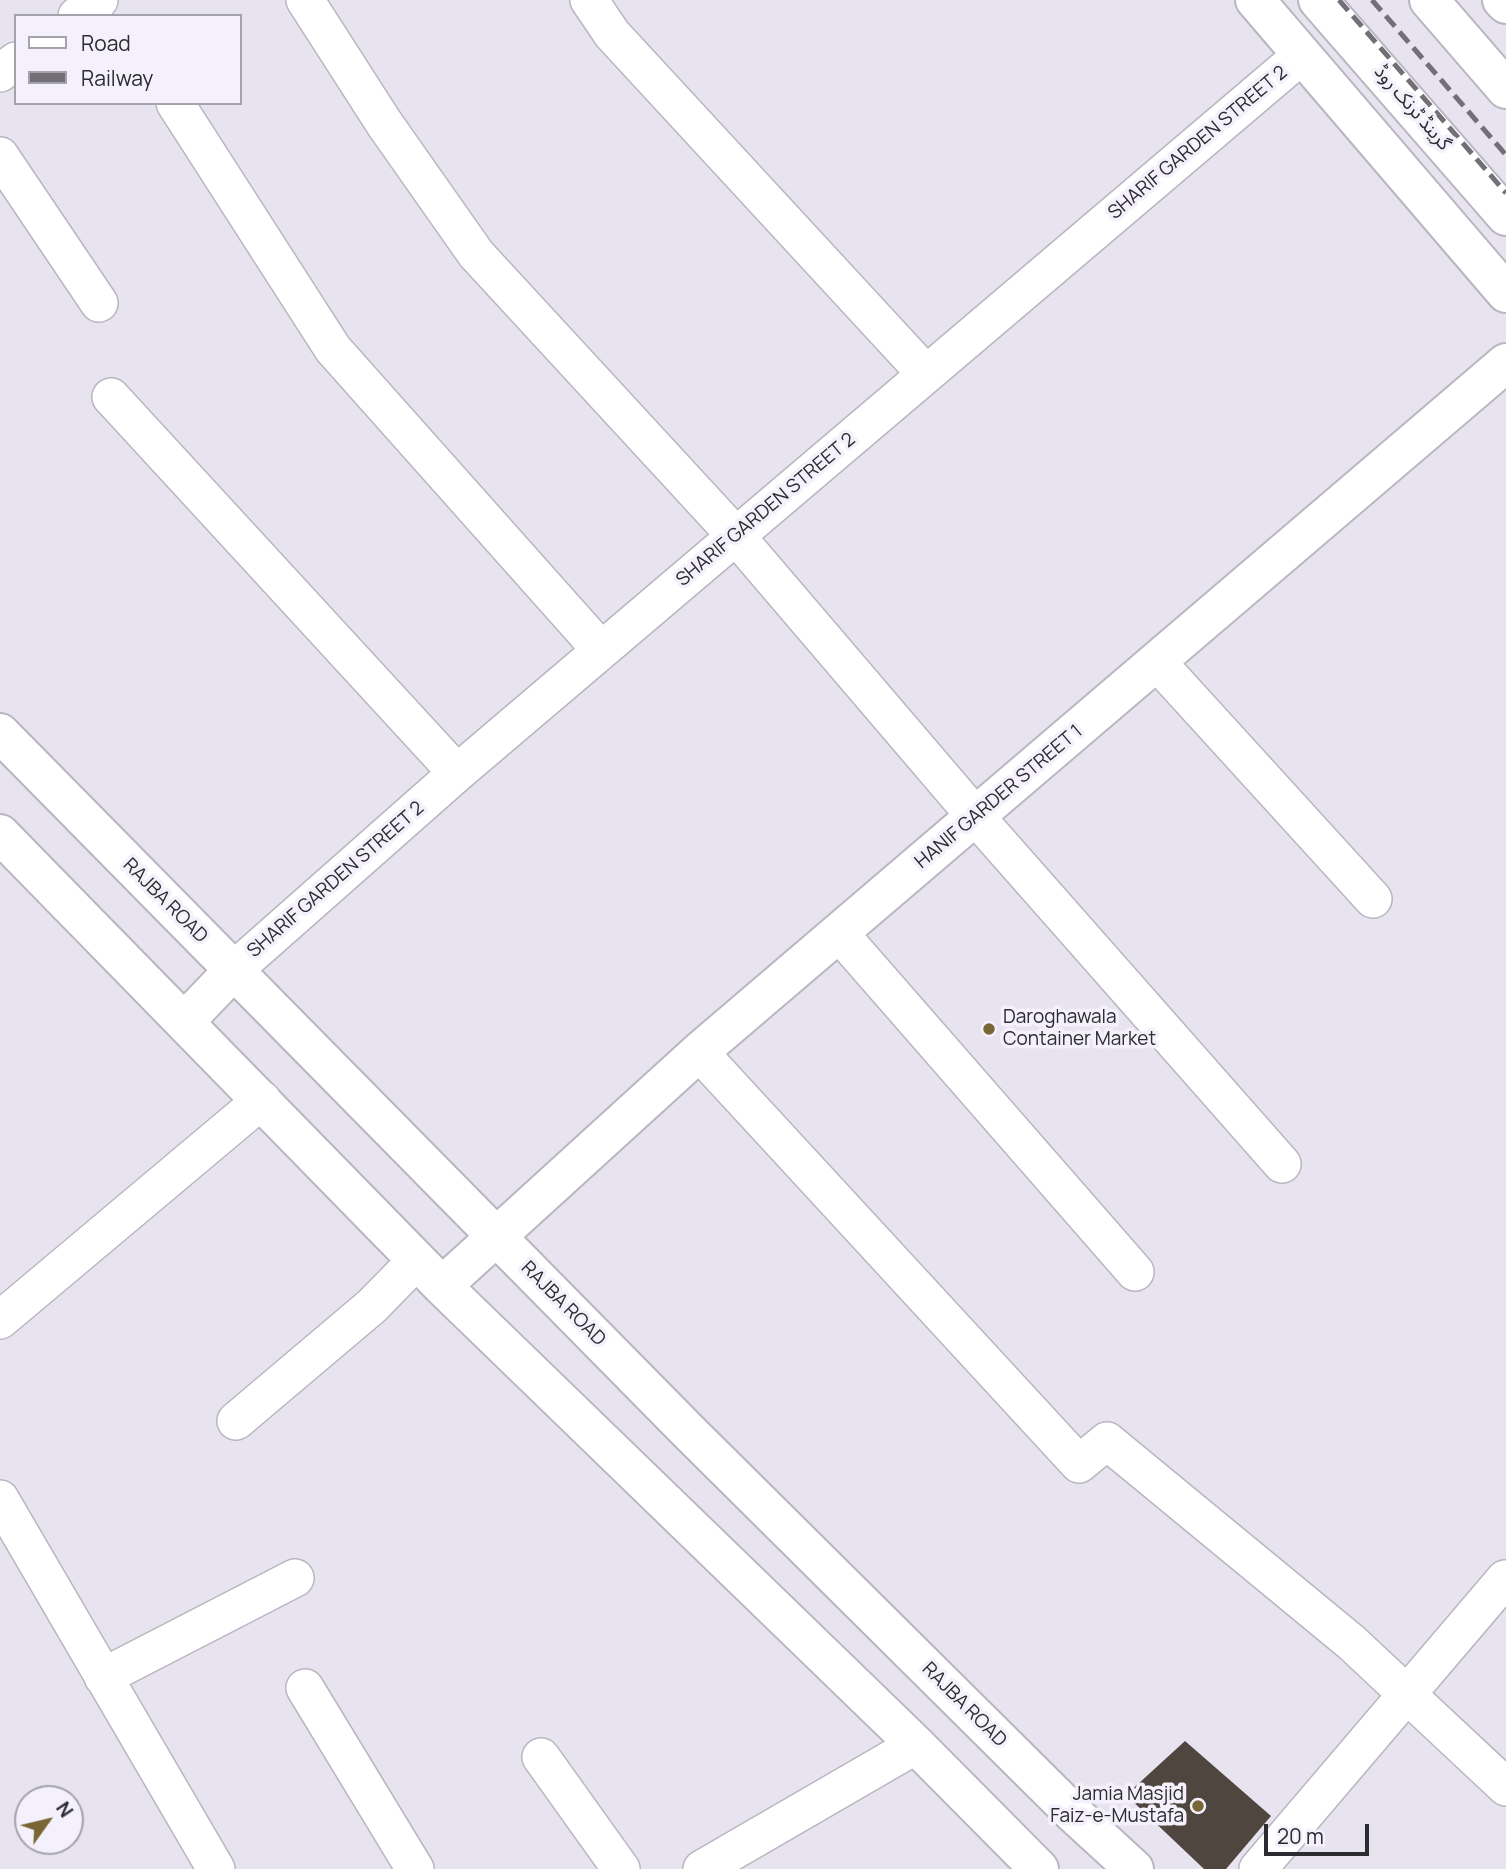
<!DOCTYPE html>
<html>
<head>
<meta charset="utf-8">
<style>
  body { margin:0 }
  #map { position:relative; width:1506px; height:1869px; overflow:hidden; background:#e7e3ef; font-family:Manrope,sans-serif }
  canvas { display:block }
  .legend { position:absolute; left:14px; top:14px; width:228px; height:91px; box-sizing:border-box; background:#f4f1fc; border:2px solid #a4a2aa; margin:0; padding:9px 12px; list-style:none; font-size:21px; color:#2c2b2f }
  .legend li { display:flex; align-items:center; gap:14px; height:35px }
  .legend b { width:35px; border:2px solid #a4a2aa }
  .north { position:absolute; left:14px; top:1785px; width:70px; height:70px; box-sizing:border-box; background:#f4f1fc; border:2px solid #a4a2aa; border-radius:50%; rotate:56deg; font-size:19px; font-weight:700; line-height:28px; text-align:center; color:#2c2b2f }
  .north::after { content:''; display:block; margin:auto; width:24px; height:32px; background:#796635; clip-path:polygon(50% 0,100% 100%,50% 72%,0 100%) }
  .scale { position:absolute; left:1264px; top:1824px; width:105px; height:32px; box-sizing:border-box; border:4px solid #2c2b2f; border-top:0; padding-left:9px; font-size:21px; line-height:24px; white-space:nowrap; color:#2c2b2f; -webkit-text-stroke:5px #f4f1fc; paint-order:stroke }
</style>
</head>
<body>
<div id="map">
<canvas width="1506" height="1869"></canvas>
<ul class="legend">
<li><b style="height:9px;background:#fff"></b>Road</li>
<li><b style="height:9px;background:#726f76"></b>Railway</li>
</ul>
<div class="north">N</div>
<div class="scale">20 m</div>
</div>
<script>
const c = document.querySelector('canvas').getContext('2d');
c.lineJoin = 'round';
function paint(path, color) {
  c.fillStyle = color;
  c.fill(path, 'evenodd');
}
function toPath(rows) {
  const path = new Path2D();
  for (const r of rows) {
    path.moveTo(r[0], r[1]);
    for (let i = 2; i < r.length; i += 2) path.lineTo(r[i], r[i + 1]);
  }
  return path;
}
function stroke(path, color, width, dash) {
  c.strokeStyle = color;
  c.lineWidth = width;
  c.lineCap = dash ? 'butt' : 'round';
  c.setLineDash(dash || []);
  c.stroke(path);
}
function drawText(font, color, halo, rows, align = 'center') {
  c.font = font + ' Manrope,"Noto Sans Arabic",sans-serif';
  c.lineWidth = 7;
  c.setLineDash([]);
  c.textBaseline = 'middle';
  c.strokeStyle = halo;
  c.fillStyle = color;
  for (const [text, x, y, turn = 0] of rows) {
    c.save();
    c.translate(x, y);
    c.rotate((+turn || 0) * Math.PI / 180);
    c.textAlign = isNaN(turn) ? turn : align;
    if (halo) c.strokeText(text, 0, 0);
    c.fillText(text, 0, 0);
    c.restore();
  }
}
const building = toPath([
  [1185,1741,1271,1816,1226,1869,1204,1869,1126,1795]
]);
const street = toPath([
  [305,0,384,123,476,254,736,536,976,817,1282,1164],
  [589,0,612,34,926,374],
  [77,16,99,0],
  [0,73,16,61],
  [175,103,333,349,601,650],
  [0,156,99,303],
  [111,397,457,773],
  [1157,662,1373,899],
  [839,933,1135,1272],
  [234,970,457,773,1302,55],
  [699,1052,1079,1464,1107,1441,1351,1642,1506,1787],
  [0,1320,262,1100],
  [236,1421,372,1306,417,1260],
  [0,1499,216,1869],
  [103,1677,295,1578],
  [305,1688,415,1869],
  [541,1757,621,1869],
  [702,1869,916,1745],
  [1258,1869,1505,1579]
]);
const secondary = toPath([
  [1255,0,1506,293],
  [1502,0,1506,4],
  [0,733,688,1431,1073,1813,1134,1869],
  [0,834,442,1286,916,1745,1039,1869],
  [185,1021,234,970],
  [442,1286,699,1052,1506,363]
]);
const primary = toPath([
  [1318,0,1506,216],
  [1429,0,1506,89]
]);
const rail = toPath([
  [1339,0,1506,193],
  [1372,0,1506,155]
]);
const markers = [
  [989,1029,7,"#796635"],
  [1198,1806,7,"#796635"]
];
const streetNames = [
  ["گرینڈ ٹرنک روڈ",1412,108,49],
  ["SHARIF GARDEN STREET 2",1198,143,-40],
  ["SHARIF GARDEN STREET 2",766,510,-40],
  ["HANIF GARDER STREET 1",999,797,-40],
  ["SHARIF GARDEN STREET 2",336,880,-41],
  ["RAJBA ROAD",165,901,45],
  ["RAJBA ROAD",563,1304,45],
  ["RAJBA ROAD",964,1705,45]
];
const poiNames = [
  ["Daroghawala",1003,1018],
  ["Container Market",1003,1040],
  ["Jamia Masjid",1184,1795,"right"],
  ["Faiz-e-Mustafa",1184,1817,"right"]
];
paint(building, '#4f4640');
stroke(street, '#b9b6c1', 40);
stroke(secondary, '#b9b6c1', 42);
stroke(primary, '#b9b6c1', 42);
stroke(street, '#fff', 37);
stroke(secondary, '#fff', 38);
stroke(primary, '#fff', 38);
stroke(rail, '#726f76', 5, [14, 7]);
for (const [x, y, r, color] of markers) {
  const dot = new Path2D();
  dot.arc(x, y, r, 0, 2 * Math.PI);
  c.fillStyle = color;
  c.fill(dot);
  stroke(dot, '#f4f1fc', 2.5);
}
drawText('19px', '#2c2b2f', '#f4f1fc', streetNames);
drawText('19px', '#2c2b2f', '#f4f1fc', poiNames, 'left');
</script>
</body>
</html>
